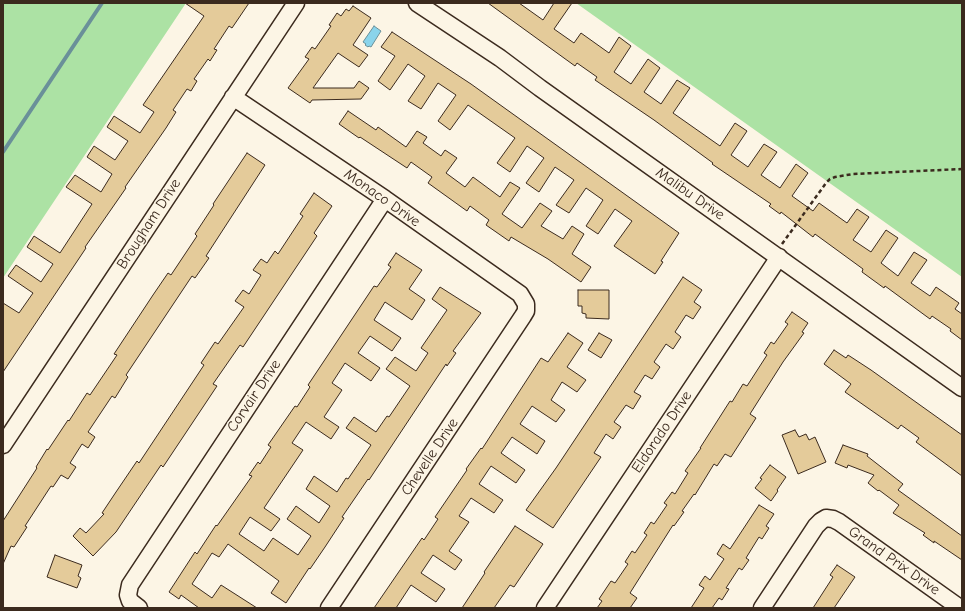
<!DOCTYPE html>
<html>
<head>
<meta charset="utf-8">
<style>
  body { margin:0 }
  #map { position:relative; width:965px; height:611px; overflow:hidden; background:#fcf5e5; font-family:"Comic Neue",sans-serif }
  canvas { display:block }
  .frame { position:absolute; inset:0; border:4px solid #3b2a1e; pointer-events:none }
</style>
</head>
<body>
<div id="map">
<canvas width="965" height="611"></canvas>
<div class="frame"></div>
</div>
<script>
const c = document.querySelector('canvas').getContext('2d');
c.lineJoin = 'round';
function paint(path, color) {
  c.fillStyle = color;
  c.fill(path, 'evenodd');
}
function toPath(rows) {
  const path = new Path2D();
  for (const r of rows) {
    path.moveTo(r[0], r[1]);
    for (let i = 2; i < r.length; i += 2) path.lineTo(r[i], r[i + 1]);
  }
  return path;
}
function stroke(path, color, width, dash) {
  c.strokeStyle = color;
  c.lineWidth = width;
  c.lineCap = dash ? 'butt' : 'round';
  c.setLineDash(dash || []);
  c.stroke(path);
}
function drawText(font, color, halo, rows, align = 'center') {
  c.font = font + ' "Comic Neue",sans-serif';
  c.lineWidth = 3;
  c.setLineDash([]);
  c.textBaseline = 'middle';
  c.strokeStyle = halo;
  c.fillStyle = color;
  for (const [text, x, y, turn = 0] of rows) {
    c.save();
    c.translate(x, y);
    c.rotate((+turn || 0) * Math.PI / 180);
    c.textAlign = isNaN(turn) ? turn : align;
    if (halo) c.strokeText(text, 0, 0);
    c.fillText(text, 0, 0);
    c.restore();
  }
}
const green = toPath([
  [4,3,186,3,3,278,3,4],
  [576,3,962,3,962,277]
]);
const water = toPath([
  [374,26,381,31,371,47,369,46,368,47,365,45,366,44,363,42,374,26]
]);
const stream = toPath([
  [3,152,102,3]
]);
const building = toPath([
  [185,3,249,3,232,28,229,26,214,49,217,50,210,61,208,59,194,79,197,81,191,91,187,89,173,110,176,112,166,128,125,187,126,188,85,247,86,248,3,372,3,303,19,313,33,293,8,276,16,265,41,282,53,264,27,247,34,236,60,253,92,204,66,187,75,175,101,192,112,174,87,157,94,146,115,160,128,141,107,127,114,116,140,133,154,112,143,105,204,16,185,3],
  [488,3,519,3,543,20,554,3,572,3,554,29,574,43,581,33,609,53,619,37,631,46,614,72,631,84,648,59,660,68,644,92,661,104,677,80,690,88,673,113,720,146,735,123,747,131,731,155,748,167,764,144,777,152,761,175,780,188,796,164,808,173,792,196,813,211,819,203,847,223,857,209,869,217,853,240,871,252,886,230,898,238,881,263,898,276,914,252,927,260,911,283,930,296,936,287,959,303,955,309,962,314,962,340,950,331,951,329,932,316,930,319,885,286,884,288,862,272,863,269,815,234,813,237,781,212,780,214,769,206,771,204,712,164,713,163,654,120,595,80,597,77,577,63,575,66,488,3],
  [353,6,371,18,353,45,368,55,359,67,338,53,313,88,354,88,359,81,369,88,361,99,312,100,310,103,288,88,309,59,305,57,312,47,315,49,331,26,329,25,337,13,341,16,346,9,349,11,353,6],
  [392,32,471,84,679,233,661,261,663,262,655,274,614,246,632,221,615,209,598,234,586,226,603,200,586,188,569,213,556,205,574,180,555,167,539,192,526,183,544,158,527,146,510,172,497,163,515,138,468,105,450,130,438,121,456,95,438,83,421,109,408,101,425,76,408,64,390,90,378,81,395,56,381,47,392,32],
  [348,111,376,130,378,127,406,147,417,131,427,137,423,143,441,156,445,150,457,158,446,173,465,187,473,177,500,197,510,182,520,188,502,214,522,228,540,203,552,211,541,226,563,239,572,226,584,234,572,254,591,267,581,282,548,259,511,237,509,241,486,225,489,220,470,206,467,211,428,183,432,177,411,162,407,168,360,137,359,138,339,124,348,111],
  [247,153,265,165,206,256,209,258,195,278,192,276,126,375,128,377,115,398,112,396,88,432,95,437,88,448,82,444,70,463,76,467,68,479,61,475,53,487,51,486,25,526,27,527,14,547,11,546,3,564,3,521,37,468,36,467,47,449,48,450,68,420,69,421,87,393,90,395,117,355,114,354,153,295,168,273,171,275,197,236,195,234,214,205,213,204,247,153],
  [314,193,332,206,314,233,317,236,243,347,240,345,213,384,217,386,163,467,161,465,116,532,93,556,73,536,80,528,86,533,104,514,102,513,116,492,137,461,139,463,204,365,201,363,215,342,218,344,244,307,235,301,243,290,249,294,261,275,253,270,261,259,267,263,275,251,278,254,303,216,300,214,314,193],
  [396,253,422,270,409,289,425,300,412,320,385,302,374,320,401,338,392,351,370,336,358,353,380,368,371,381,345,363,332,383,342,390,324,417,339,427,331,439,306,422,292,443,303,450,264,508,280,519,271,531,250,517,239,534,264,551,273,538,298,555,311,536,287,519,296,506,319,523,330,506,306,489,314,476,337,492,346,478,348,479,371,445,346,428,354,417,376,432,387,416,389,417,410,386,386,369,395,357,416,371,428,353,421,348,447,310,432,299,440,287,481,313,453,351,456,353,447,366,446,364,369,480,368,479,342,517,344,518,325,547,310,569,309,568,286,603,271,593,279,581,228,544,219,557,212,553,192,584,212,598,221,585,257,608,199,608,181,595,179,599,169,592,195,552,197,554,216,525,217,526,252,476,249,475,258,462,260,464,271,447,268,445,295,406,297,407,310,387,308,385,374,286,377,287,391,267,388,265,396,253],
  [683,277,702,290,694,302,701,307,693,319,686,315,675,332,681,337,673,349,666,344,654,362,660,367,652,379,645,375,634,392,641,396,633,409,626,405,614,422,621,427,613,439,606,434,594,453,601,457,553,528,526,510,556,468,683,277],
  [578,290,609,290,609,319,586,318,586,314,582,313,582,306,578,306,578,290],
  [792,312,808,323,802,332,804,333,783,362,750,414,756,418,731,457,725,454,717,466,714,464,695,495,694,494,682,511,684,512,674,526,673,525,630,593,637,598,630,608,597,608,602,601,599,599,611,581,615,583,628,564,625,562,632,551,635,553,647,535,644,533,651,522,654,524,667,505,664,503,672,492,675,494,688,473,685,471,701,448,700,448,730,401,732,402,743,384,747,386,767,355,764,353,771,342,774,344,788,324,785,322,792,312],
  [568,333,583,343,567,367,586,380,577,392,562,382,551,400,565,410,556,422,532,406,520,424,545,441,537,454,512,437,501,453,525,470,516,483,491,466,479,484,503,500,494,513,471,498,459,516,469,522,449,551,462,560,455,570,433,555,421,573,445,589,436,602,411,585,396,608,374,608,422,538,424,540,438,519,435,517,467,470,466,469,481,448,482,449,541,358,548,362,568,333],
  [599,333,612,340,601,358,588,350,599,333],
  [834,350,846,358,848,355,871,370,962,435,962,476,916,442,919,438,901,425,898,429,845,392,851,384,824,364,834,350],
  [795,430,799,437,806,434,809,440,815,437,826,462,798,474,782,435,795,430],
  [843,445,868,454,867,456,903,484,898,490,962,536,962,560,934,541,934,543,923,535,925,533,893,513,899,505,879,490,878,491,868,483,874,475,848,465,847,468,835,463,843,445],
  [770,465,786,477,777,490,778,491,771,501,755,488,762,479,760,478,770,465],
  [759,505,774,514,766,526,769,528,762,539,759,537,746,558,749,560,742,570,739,568,726,588,729,589,722,600,719,598,712,608,691,608,704,588,699,585,705,576,710,580,724,559,717,554,723,544,730,549,759,505],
  [515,526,543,544,514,587,510,585,494,608,462,608,485,573,484,572,515,526],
  [55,555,82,565,78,576,81,578,77,588,47,577,55,555],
  [837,565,855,577,834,608,813,608,833,577,830,575,837,565]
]);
const path = toPath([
  [782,244,826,183,830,179,835,177,853,174,962,169]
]);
const minor = toPath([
  [417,3,500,58,540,88,962,388],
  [233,97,385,199,520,294,526,304,526,311,523,316,329,608],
  [3,445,296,3],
  [139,608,130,601,128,595,130,585,385,199],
  [545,608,779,257],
  [762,608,816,526,821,521,826,518,833,519,839,522,960,608]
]);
const streetNames = [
  ["Malibu Drive",690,194,35],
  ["Monaco Drive",382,198,35],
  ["Brougham Drive",149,224,-57],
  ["Corvair Drive",254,396,-56],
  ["Eldorado Drive",662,432,-56],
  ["Chevelle Drive",430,457,-56],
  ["Grand Prix Drive",894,561,35]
];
paint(green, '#ace2a4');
paint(water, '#8ad4eb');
stroke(water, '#6a9099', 1);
stroke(stream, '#6a9099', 4);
paint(building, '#e4cb9a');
stroke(building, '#3b2a1e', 1);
stroke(minor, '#3b2a1e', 19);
stroke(path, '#3b2a1e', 2.5, [4, 3]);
stroke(minor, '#fcf5e5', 16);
drawText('15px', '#3b2a1e', '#fcf5e5', streetNames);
</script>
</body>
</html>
